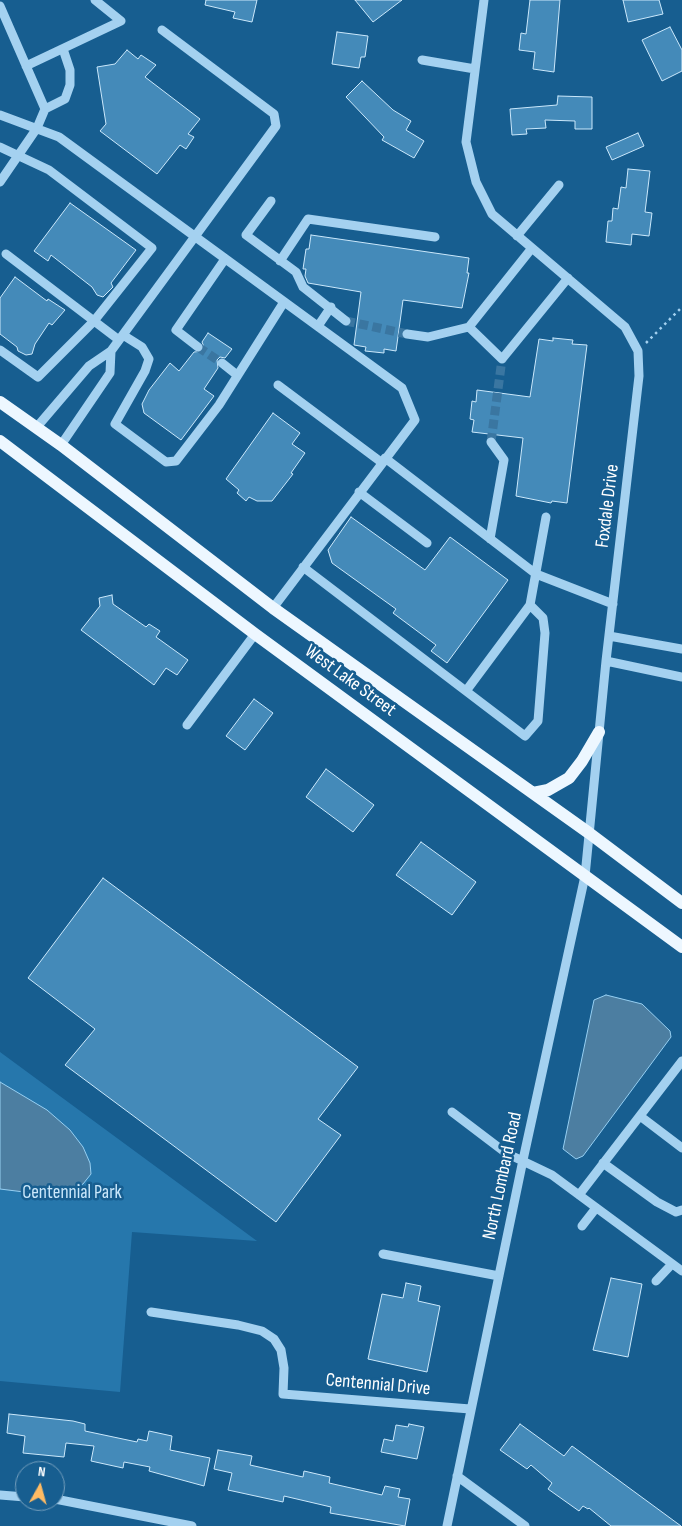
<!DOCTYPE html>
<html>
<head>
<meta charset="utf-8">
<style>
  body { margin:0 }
  #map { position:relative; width:682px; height:1526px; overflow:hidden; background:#175e90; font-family:"Sofia Sans Condensed",sans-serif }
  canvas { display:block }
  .north { position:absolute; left:15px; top:1461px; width:50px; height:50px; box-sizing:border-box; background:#175e90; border:1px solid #749ebc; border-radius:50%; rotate:7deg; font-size:14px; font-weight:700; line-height:20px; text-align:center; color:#fff }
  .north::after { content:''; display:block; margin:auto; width:18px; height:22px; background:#ffbb63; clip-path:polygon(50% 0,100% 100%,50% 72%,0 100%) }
</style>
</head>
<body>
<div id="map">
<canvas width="682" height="1526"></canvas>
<div class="north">N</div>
</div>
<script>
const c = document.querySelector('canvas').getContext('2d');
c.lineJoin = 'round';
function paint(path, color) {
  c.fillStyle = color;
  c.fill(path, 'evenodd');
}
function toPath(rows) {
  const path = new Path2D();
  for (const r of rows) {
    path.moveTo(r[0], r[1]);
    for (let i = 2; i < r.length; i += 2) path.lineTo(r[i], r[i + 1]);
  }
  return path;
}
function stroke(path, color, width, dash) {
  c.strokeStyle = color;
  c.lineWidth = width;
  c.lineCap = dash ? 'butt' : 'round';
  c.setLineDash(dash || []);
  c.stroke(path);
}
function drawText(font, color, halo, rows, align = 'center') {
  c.font = font + ' "Sofia Sans Condensed",sans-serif';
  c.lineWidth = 5;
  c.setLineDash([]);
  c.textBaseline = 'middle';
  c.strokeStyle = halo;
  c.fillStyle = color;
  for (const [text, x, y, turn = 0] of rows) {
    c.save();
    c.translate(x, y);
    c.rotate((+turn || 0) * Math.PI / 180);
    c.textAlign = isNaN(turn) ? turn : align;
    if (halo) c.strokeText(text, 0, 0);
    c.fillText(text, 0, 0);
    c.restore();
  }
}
const green = toPath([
  [0,1052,257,1241,132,1232,120,1392,0,1381]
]);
const water = toPath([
  [606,995,642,1004,670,1031,671,1037,583,1156,576,1159,563,1149,594,1000,606,995],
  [0,1082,47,1110,70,1130,83,1147,90,1163,91,1174,83,1184,70,1191,48,1195,0,1189,0,1082]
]);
const building = toPath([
  [206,0,257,0,252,22,233,18,235,12,205,5,206,0],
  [355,0,402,0,373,22,355,0],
  [530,0,560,0,554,72,533,69,535,52,519,50,521,33,526,34,530,0],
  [623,0,659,0,663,14,628,22,623,0],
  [670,27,682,50,682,71,662,81,642,40,670,27],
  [337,32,368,36,365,57,361,57,359,68,332,64,337,32],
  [127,50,138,59,141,55,156,65,145,77,200,119,188,134,194,137,186,149,180,145,157,174,100,131,106,124,97,67,115,64,127,50],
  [362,81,393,110,411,121,406,130,424,141,414,158,382,140,384,137,346,97,362,81],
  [558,96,592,97,592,129,575,129,575,121,545,120,546,128,526,129,527,134,512,135,510,109,557,105,558,96],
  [638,133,644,146,612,160,606,147,638,133],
  [628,169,650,171,645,212,652,213,649,236,632,234,631,245,606,242,608,221,612,221,613,208,618,209,621,187,626,188,628,169],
  [70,203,136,250,111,283,113,287,103,297,97,295,92,287,51,255,48,261,34,251,70,203],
  [311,235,469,258,467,273,469,273,462,308,403,300,396,351,384,349,384,353,365,351,366,347,354,345,361,292,308,283,305,276,306,269,303,269,306,249,309,249,311,235],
  [15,277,47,301,48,299,65,310,52,325,49,323,35,344,32,354,26,355,18,351,17,347,0,334,0,298,15,277],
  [208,333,232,349,225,358,220,357,217,360,218,368,204,389,214,396,181,440,144,413,142,404,149,390,170,363,179,371,194,352,203,351,204,347,202,342,208,333],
  [553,338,573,340,572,344,587,345,567,503,552,501,551,503,516,496,523,438,472,432,474,420,470,419,472,401,476,402,477,390,530,397,539,339,553,341,553,338],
  [273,413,300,433,292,444,305,453,291,473,293,474,272,501,257,501,249,497,246,501,237,493,239,490,226,479,273,413],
  [351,517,425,570,450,537,508,580,447,663,431,651,436,645,393,613,396,609,332,563,328,550,351,517],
  [112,595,113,604,146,627,149,624,160,631,156,637,188,660,177,675,166,668,154,685,81,630,100,606,99,598,112,595],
  [254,699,273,713,245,750,226,736,254,699],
  [326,769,374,805,353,832,306,797,326,769],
  [421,842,476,882,452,915,396,875,421,842],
  [103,878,358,1067,318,1119,341,1135,276,1222,65,1065,95,1029,28,978,103,878],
  [611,1278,642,1284,628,1357,593,1350,611,1278],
  [406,1283,421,1286,418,1301,440,1306,427,1372,368,1359,382,1294,403,1298,406,1283],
  [9,1414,73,1421,85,1424,85,1431,137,1442,138,1439,147,1441,149,1431,172,1436,170,1450,210,1458,204,1486,149,1471,150,1467,124,1462,123,1468,91,1461,94,1446,66,1443,64,1457,23,1453,25,1436,7,1433,9,1414],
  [409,1424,424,1427,417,1459,381,1452,384,1439,393,1441,396,1425,408,1427,409,1424],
  [520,1424,564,1456,572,1446,681,1526,611,1526,589,1508,588,1509,583,1506,579,1511,548,1489,552,1483,531,1465,527,1469,500,1450,520,1424],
  [218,1450,252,1456,250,1465,303,1477,304,1471,330,1477,329,1483,382,1495,385,1486,400,1489,398,1497,410,1499,405,1526,330,1513,331,1507,284,1496,283,1502,228,1490,232,1473,214,1469,218,1450]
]);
const minorTunnel = toPath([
  [346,321,407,334],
  [198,347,222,363],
  [491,442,502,359]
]);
const path = toPath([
  [646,343,682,307]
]);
const minor = toPath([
  [0,6,45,109],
  [422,60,475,69],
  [26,66,121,21,95,0],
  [0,115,59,137,402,388,415,420,273,608],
  [0,147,49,170,152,248,94,321,38,377,0,350],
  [0,182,37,128,45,109,65,99,70,85,70,70,63,49],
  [271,201,246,235,296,272,303,287,346,321],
  [517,236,559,185],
  [6,254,119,340],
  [280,261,308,219,435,237],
  [318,326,331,307],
  [469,327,502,359,568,278],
  [407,334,428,337,469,327,532,248],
  [123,335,142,347,149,359,145,371,115,424,166,462,176,461,219,405,284,302],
  [198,347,176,330,225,259],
  [222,363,237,375],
  [278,385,381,462],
  [36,428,89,366,111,351,276,126,274,114,162,30],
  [61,445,110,373,111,351],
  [385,458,536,574,613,604],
  [359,492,427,543],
  [490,539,504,460,491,442],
  [303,567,525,736,538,721,545,633,543,618,530,605,546,517],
  [609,636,682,649],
  [606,661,682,677],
  [466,691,530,605],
  [187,725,255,634],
  [452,1112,506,1153,552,1175,682,1271],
  [640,1116,682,1148],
  [603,1163,657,1202,676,1212,682,1210],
  [579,1195,682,1061],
  [582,1226,596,1208],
  [383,1254,499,1276],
  [656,1281,672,1264],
  [151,1312,238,1325,262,1331,274,1339,281,1350,284,1368,283,1394,470,1409],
  [457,1476,525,1526],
  [0,1495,25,1497],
  [55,1499,192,1526],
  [447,1526,523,1160,585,876,606,661,639,376,638,351,625,327,492,214,476,182,466,142,484,0]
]);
const major = toPath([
  [0,402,61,445,273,608,589,833,682,903],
  [0,441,255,634,682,947],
  [533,793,548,790,569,778,582,761,599,732]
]);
const streetNames = [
  ["Foxdale Drive",608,506,-83],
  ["West Lake Street",350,681,36],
  ["North Lombard Road",503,1176,-78],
  ["Centennial Drive",378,1385,5]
];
const parkNames = [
  ["Centennial Park",72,1193]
];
paint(green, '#2677ac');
paint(water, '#4c7ea1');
stroke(water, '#96cff2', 1);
paint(building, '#448ab9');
stroke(building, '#cbe8fb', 1);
stroke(minorTunnel, '#3a76a1', 9, [9, 4.5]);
stroke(path, '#a4d1f0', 2.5, [2.5, 4]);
stroke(minor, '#a4d1f0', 9);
stroke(major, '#edf7ff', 12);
drawText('19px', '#fff', '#175e90', streetNames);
drawText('19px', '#cbe8fb', '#175e90', parkNames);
</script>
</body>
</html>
